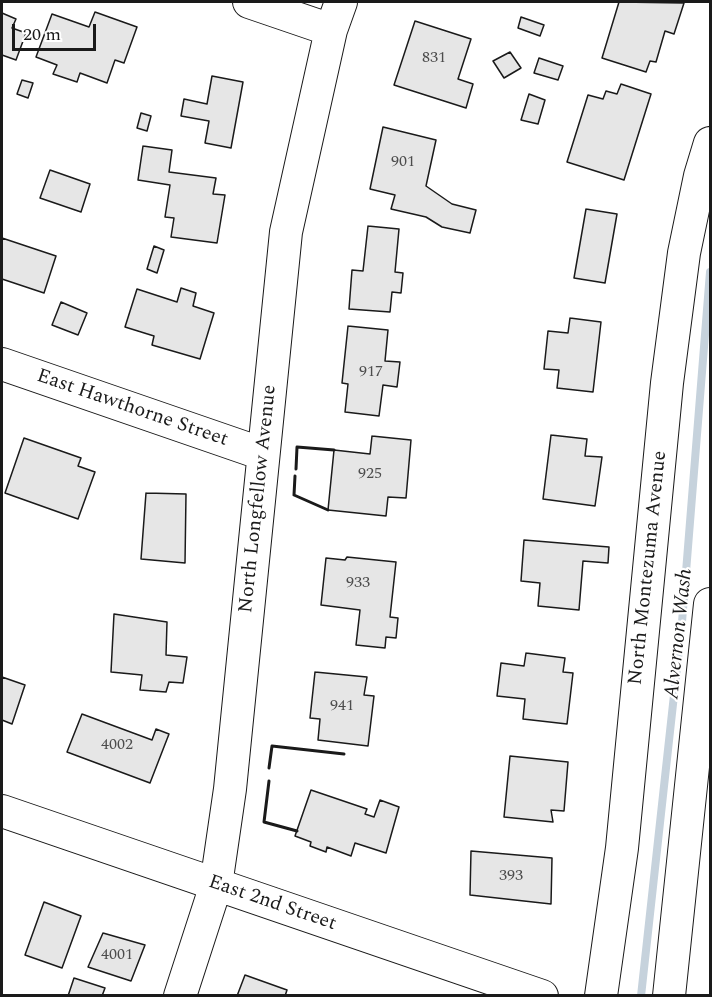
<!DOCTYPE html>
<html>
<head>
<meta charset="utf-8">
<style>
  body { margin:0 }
  #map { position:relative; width:712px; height:997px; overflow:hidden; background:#fff; font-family:Spectral,serif }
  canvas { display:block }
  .frame { position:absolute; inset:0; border:3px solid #1a1a1a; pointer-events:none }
  .scale { position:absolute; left:12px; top:24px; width:84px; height:27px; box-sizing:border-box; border:3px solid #1a1a1a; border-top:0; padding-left:8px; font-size:18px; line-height:21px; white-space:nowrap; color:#1a1a1a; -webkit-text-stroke:4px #fff; paint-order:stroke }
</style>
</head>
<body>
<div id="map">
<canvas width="712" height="997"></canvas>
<div class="frame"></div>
<div class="scale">20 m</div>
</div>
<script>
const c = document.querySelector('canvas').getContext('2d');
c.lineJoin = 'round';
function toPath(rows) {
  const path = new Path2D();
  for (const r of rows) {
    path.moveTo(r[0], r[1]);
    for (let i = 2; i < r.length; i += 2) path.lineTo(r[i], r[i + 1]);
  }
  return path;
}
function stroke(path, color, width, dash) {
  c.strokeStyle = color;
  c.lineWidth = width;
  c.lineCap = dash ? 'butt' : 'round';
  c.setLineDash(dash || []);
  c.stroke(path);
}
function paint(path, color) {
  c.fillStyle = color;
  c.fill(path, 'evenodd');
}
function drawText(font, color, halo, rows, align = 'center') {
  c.font = font + ' Spectral,serif';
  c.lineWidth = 4.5;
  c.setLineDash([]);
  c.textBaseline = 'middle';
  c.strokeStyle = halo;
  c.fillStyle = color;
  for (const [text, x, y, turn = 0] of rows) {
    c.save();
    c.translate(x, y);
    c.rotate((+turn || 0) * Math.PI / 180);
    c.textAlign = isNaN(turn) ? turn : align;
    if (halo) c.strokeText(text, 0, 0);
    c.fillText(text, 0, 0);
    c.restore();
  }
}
const stream = toPath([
  [641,996,682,622,710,272]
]);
const building = toPath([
  [619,2,684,3,674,34,665,31,656,62,650,61,646,72,602,58,619,2],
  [95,12,137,27,124,63,115,60,107,83,80,73,77,82,53,74,57,65,36,57,52,14,89,27,95,12],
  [2,13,16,19,12,28,26,33,16,60,2,55,2,13],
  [521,17,544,25,540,36,518,28,521,17],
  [415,21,471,39,458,79,473,84,466,108,394,85,415,21],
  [510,52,521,68,504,78,493,61,510,52],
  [539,58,563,66,558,80,534,73,539,58],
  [212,76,243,82,231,148,205,143,209,121,181,116,184,99,207,104,212,76],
  [22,80,33,83,28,98,17,94,22,80],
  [621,84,651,94,624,180,567,162,588,95,603,99,606,91,617,94,621,84],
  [529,94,545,100,538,124,521,120,529,94],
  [141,113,151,116,147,131,137,128,141,113],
  [383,127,436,140,426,186,452,204,476,210,470,233,442,227,426,217,391,209,395,195,370,189,383,127],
  [143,146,172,150,169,172,216,178,213,194,225,195,217,243,171,237,174,218,165,217,170,185,138,180,143,146],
  [50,170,90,184,81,212,40,198,50,170],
  [586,209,617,214,605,283,574,278,586,209],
  [368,226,399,229,395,272,403,273,401,293,392,292,390,312,349,309,352,270,363,271,368,226],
  [2,238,56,256,44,293,2,279,2,238],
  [154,246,164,250,157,273,147,269,154,246],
  [181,288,196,293,193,306,214,313,200,359,152,345,154,336,125,327,137,289,177,302,181,288],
  [61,302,87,313,78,335,52,325,61,302],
  [570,318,601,322,593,392,557,388,559,370,544,369,548,331,568,333,570,318],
  [348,326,388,330,385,361,400,362,397,387,383,385,379,416,345,412,348,384,342,383,348,326],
  [551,435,587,439,585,456,602,457,595,506,543,499,551,435],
  [372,436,411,440,406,498,388,497,386,516,328,510,334,450,370,454,372,436],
  [24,438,81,458,78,466,95,472,78,519,5,493,24,438],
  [146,493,186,494,185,563,141,559,146,493],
  [524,540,609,547,608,563,583,561,579,610,538,606,540,583,521,581,524,540],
  [347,557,396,562,390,617,398,618,396,638,386,637,385,648,356,645,360,610,321,605,326,558,345,560,347,557],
  [114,614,167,622,166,655,187,657,183,683,169,682,166,692,140,690,142,675,111,672,114,614],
  [526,653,565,658,563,672,573,673,567,724,523,719,525,699,497,696,501,663,524,666,526,653],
  [315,672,367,677,364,695,374,696,368,746,318,740,320,719,310,718,315,672],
  [2,677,25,685,12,724,2,720,2,677],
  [82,714,152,740,156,729,169,734,150,783,67,752,82,714],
  [510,756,568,762,564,811,551,810,553,822,504,817,510,756],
  [311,790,367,809,365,814,374,817,380,800,399,807,386,853,355,843,351,856,327,847,326,852,310,846,311,842,295,836,311,790],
  [471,851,552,858,551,904,470,895,471,851],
  [44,902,81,916,62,968,25,955,44,902],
  [103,933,145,945,131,981,88,967,103,933],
  [245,975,287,990,285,996,237,996,245,975],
  [74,978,105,988,102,996,68,996,74,978]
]);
const minor = toPath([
  [249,2,331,30],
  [2,364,263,454],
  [2,811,542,996],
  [180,996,216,885,230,789,286,232,331,30,341,2],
  [601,996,622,848,667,383,684,253,700,176,710,143],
  [669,996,710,604]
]);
const wall = toPath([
  [296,469,297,447,334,450],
  [295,476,294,495,328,510],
  [269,768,272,746,344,754],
  [269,781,264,822,297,831]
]);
const numberNames = [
  ["831",434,59],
  ["901",403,163],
  ["917",371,373],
  ["925",370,475],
  ["933",358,584],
  ["941",342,707],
  ["4002",117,746],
  ["393",511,877],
  ["4001",117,956]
];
const streetNames = [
  ["East Hawthorne Street",132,409,19],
  ["North Longfellow Avenue",259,499,-84],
  ["North Montezuma Avenue",649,568,-84],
  ["East 2nd Street",272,904,19]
];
const waterNames = [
  ["Alvernon Wash",680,634,-84]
];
stroke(stream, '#c6d2dc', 8);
paint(building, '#e6e6e6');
stroke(building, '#1a1a1a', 1.5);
stroke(minor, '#1a1a1a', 34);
stroke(minor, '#fff', 32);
stroke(wall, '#1a1a1a', 3);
drawText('16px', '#4d4d4d', null, numberNames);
drawText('20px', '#1a1a1a', '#fff', streetNames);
drawText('italic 21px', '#1a1a1a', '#fff', waterNames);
</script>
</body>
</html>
